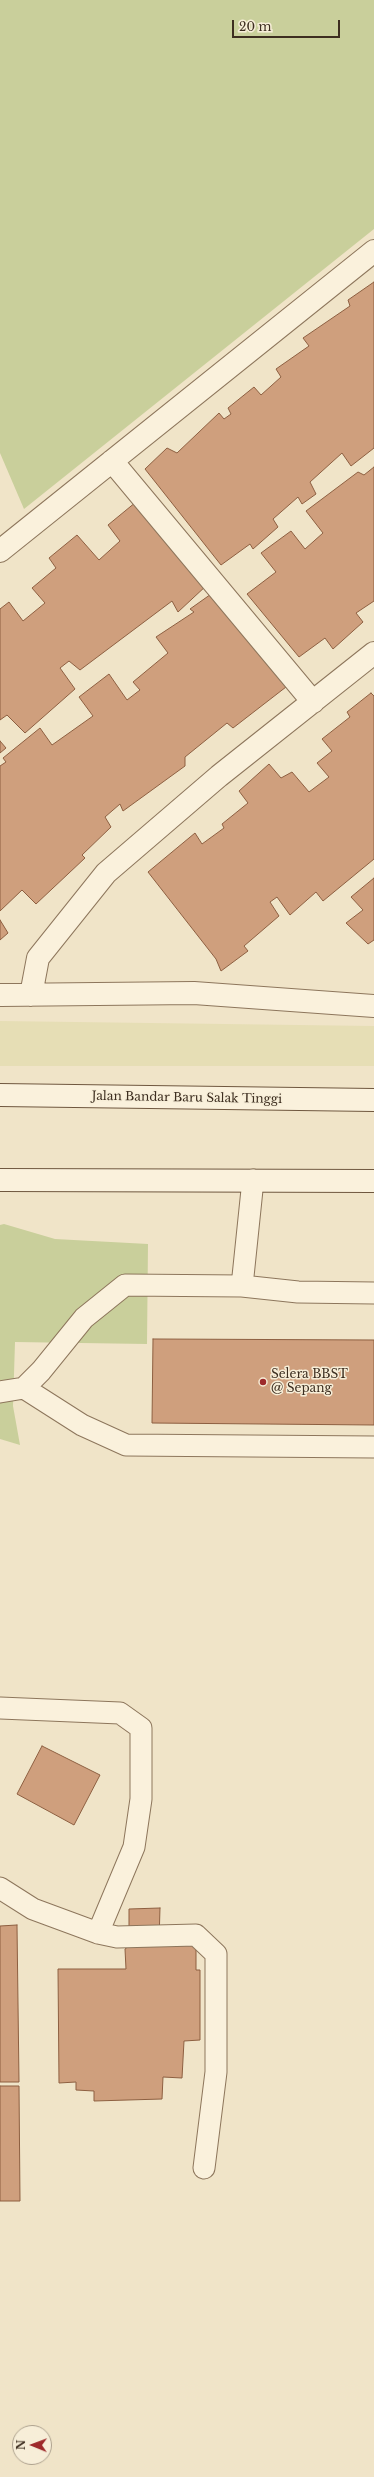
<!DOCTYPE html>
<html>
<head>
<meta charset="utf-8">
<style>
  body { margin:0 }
  #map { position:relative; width:374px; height:2477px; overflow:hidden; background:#f0e4c8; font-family:"Libre Baskerville",serif }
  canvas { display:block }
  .north { position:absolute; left:12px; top:2425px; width:40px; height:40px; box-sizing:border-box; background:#f7eed8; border:1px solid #ada18e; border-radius:50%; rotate:271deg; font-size:11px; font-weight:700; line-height:16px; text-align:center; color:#3d2e20 }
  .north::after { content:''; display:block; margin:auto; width:14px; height:18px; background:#9e2a2b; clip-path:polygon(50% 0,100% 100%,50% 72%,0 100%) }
  .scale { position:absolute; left:232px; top:20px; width:108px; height:18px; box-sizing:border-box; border:2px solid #3d2e20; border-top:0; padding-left:5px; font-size:12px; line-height:14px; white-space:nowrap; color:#3d2e20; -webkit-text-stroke:3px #f7eed8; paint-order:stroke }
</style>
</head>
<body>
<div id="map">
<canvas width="374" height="2477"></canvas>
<div class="north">N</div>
<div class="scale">20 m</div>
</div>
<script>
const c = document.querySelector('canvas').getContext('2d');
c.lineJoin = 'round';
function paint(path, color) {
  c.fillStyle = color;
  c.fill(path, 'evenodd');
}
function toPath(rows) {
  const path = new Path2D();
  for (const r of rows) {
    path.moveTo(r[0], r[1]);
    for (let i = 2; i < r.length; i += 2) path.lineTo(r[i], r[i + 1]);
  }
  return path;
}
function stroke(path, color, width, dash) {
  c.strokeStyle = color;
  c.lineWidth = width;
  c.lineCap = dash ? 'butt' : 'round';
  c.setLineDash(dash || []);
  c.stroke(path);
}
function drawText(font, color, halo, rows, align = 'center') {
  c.font = font + ' "Libre Baskerville",serif';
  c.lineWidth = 3;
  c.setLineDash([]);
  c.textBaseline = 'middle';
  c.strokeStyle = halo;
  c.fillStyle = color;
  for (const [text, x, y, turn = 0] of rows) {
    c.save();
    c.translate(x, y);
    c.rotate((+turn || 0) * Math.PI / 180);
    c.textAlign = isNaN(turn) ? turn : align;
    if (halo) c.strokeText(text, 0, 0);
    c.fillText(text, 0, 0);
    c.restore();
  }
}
const farmland = toPath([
  [0,1021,374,1026,374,1066,0,1066]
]);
const green = toPath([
  [0,0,374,0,374,229,24,509,0,453],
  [4,1224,55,1239,148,1244,147,1344,15,1342,13,1406,20,1445,0,1439,0,1225]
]);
const building = toPath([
  [374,282,374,448,351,466,342,453,310,482,316,494,302,504,298,497,273,519,278,527,253,549,250,544,221,565,145,469,167,448,177,453,219,413,224,419,231,414,228,408,254,387,261,395,281,377,276,369,309,346,303,338,350,306,348,300,374,282],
  [374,467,374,601,356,613,363,622,333,649,325,638,299,657,247,594,276,572,261,553,291,531,305,549,323,533,306,511,358,472,364,475,374,467],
  [136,502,207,585,178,612,172,601,80,670,69,661,60,668,75,689,25,733,7,715,0,720,0,609,9,602,23,621,45,603,32,588,56,568,49,558,77,535,99,560,120,541,108,525,136,502],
  [214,592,286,687,233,728,227,723,185,757,185,766,123,811,120,804,105,817,111,827,82,855,85,858,36,904,22,890,0,911,0,766,6,762,3,758,40,728,52,745,93,716,79,697,109,674,127,700,140,690,133,682,168,653,156,637,194,612,190,609,214,592],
  [371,693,374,696,374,859,323,901,316,892,290,915,277,897,270,902,279,916,244,946,248,951,221,971,216,959,148,872,195,833,202,844,224,828,222,824,248,803,239,791,269,764,281,778,292,772,309,792,329,777,317,763,332,751,322,739,350,717,347,712,371,693],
  [0,741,6,748,0,753,0,741],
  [374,878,374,940,368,944,346,923,363,910,351,897,374,878],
  [0,920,8,933,0,940,0,920],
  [153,1339,374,1340,374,1425,152,1423,153,1339],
  [42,1746,100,1775,74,1825,17,1794,42,1746],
  [160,1908,159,1942,196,1944,196,1970,200,1970,200,2040,184,2041,182,2078,163,2077,162,2099,94,2101,94,2091,76,2090,76,2082,59,2083,58,1969,126,1969,125,1949,129,1946,129,1909,160,1908],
  [17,1925,19,2082,0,2082,0,1926,17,1925],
  [0,2086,19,2086,20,2201,0,2201,0,2086]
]);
const service = toPath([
  [253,1180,242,1286,298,1292,374,1293],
  [24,1388,41,1371,84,1318,125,1285,242,1286],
  [0,1392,24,1388,82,1425,126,1445,374,1447],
  [0,1708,120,1713,141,1728,141,1799,134,1847,98,1933],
  [0,1888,33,1909,98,1933,117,1937,196,1935,216,1954,216,2072,204,2168]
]);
const minor = toPath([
  [112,461,313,702],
  [0,551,374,251],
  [0,995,194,993,374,1006],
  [31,995,38,958,106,873,219,776,374,653]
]);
const secondary = toPath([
  [0,1095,374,1100],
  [0,1180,374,1181]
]);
const markers = [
  [263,1382,4,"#9e2a2b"]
];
const streetNames = [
  ["Jalan Bandar Baru Salak Tinggi",187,1098,1]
];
const poiNames = [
  ["Selera BBST",271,1375],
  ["@ Sepang",271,1389]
];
paint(farmland, '#e6deb5');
paint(green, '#c9cf9b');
paint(building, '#cf9f7d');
stroke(building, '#8d5f41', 1);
stroke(service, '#8d765c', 23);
stroke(minor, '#8d765c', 24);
stroke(secondary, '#6f573f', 24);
stroke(service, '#faf1dc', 21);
stroke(minor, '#faf1dc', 22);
stroke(secondary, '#faf1dc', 22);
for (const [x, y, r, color] of markers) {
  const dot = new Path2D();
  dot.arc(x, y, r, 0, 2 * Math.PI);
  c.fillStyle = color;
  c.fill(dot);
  stroke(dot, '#f7eed8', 1.5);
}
drawText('12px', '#3d2e20', '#f7eed8', streetNames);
drawText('12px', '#3d2e20', '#f7eed8', poiNames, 'left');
</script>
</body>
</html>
